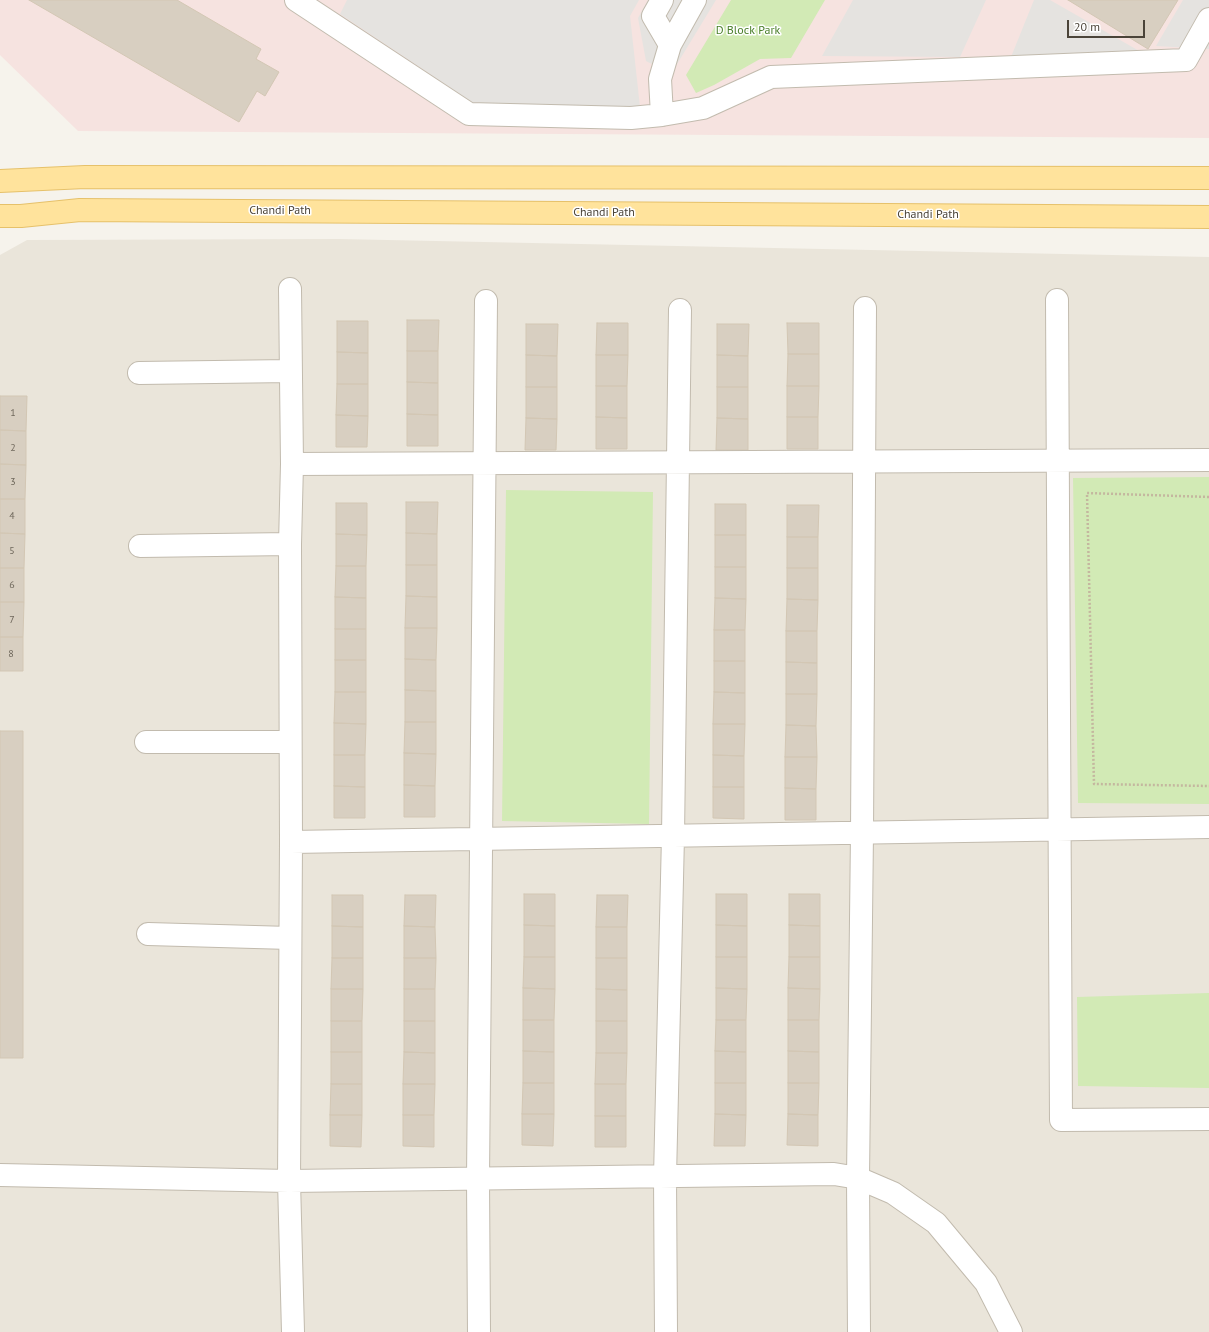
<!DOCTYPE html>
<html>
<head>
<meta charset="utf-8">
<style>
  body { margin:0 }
  #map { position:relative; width:1209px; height:1332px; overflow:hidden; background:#f6f3ec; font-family:"PT Sans",sans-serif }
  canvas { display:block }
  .scale { position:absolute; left:1067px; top:20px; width:78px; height:18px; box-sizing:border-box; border:2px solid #4b4439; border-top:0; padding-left:5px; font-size:12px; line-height:14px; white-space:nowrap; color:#4b4439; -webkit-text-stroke:3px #fff; paint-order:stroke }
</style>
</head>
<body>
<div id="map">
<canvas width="1209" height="1332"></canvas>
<div class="scale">20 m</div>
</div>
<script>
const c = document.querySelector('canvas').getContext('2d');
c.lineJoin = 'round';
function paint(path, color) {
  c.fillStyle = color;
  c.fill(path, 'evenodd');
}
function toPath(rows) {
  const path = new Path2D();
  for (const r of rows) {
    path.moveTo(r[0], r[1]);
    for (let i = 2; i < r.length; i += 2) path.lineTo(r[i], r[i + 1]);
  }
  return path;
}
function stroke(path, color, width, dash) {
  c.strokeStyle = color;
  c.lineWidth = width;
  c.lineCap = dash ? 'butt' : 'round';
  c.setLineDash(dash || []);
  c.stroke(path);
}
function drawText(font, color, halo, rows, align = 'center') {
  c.font = font + ' "PT Sans",sans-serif';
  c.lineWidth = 3;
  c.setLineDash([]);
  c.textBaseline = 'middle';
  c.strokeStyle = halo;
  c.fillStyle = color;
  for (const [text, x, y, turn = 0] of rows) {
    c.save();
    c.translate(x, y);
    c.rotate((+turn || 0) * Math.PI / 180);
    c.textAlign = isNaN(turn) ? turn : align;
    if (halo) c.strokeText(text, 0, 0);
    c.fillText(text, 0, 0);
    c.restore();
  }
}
const residential = toPath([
  [339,239,1209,257,1209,1332,0,1332,0,255,27,240]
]);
const medical = toPath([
  [0,0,1209,0,1209,138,78,131,0,55]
]);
const green = toPath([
  [731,0,825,0,791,58,760,59,714,85,696,93,686,75],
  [1209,477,1209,804,1078,803,1073,478],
  [506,490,653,492,649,824,502,821],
  [1209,993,1209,1088,1078,1086,1077,997]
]);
const parking = toPath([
  [347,0,639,0,630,16,640,107,475,104,340,14],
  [648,0,716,0,671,74,646,61,638,18],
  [853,0,986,0,960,57,822,56],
  [1034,0,1050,0,1141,52,1011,57],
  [1183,0,1209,0,1209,49,1156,46]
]);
const building = toPath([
  [29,0,177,0,261,49,256,59,279,72,265,96,257,91,239,122,29,0],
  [1068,0,1178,0,1148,49,1068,0],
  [407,320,439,320,438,351,407,351,407,320],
  [337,321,368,321,368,353,337,352,337,321],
  [597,323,628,323,628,355,596,355,597,323],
  [787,323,819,323,819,354,788,354,787,323],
  [526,324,558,324,557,356,526,355,526,324],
  [717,324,749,324,748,356,717,355,717,324],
  [407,351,438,351,438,383,407,382,407,351],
  [337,352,368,353,368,384,337,384,337,352],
  [788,354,819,354,819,386,787,386,788,354],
  [526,355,557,356,557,387,526,387,526,355],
  [596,355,628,355,627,386,596,386,596,355],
  [717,355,748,356,748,387,717,387,717,355],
  [407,382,438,383,438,415,407,414,407,382],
  [337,384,368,384,368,416,336,415,337,384],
  [596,386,627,386,627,418,596,417,596,386],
  [787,386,819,386,818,417,787,417,787,386],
  [526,387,557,387,557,419,526,418,526,387],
  [717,387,748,387,748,419,717,418,717,387],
  [0,396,27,396,26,431,0,430,0,396],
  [407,414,438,415,438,446,407,446,407,414],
  [336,415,368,416,367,447,336,447,336,415],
  [596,417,627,418,627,449,596,449,596,417],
  [787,417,818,417,818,449,787,449,787,417],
  [526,418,557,419,556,450,525,450,526,418],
  [717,418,748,419,748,450,716,450,717,418],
  [0,430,26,431,26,465,0,464,0,430],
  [0,464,26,465,25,499,0,499,0,464],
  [0,499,25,499,25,534,0,533,0,499],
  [406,502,438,502,437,534,406,533,406,502],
  [336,503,367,503,367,535,336,534,336,503],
  [715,504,746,504,746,535,715,535,715,504],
  [787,505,819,505,818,537,787,537,787,505],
  [0,533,25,534,24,568,0,568,0,533],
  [406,533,437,534,437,565,406,565,406,533],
  [336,534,367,535,366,566,336,566,336,534],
  [715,535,746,535,746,567,715,567,715,535],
  [787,537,818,537,818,568,787,568,787,537],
  [406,565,437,565,437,597,406,596,406,565],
  [336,566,366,566,366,598,335,597,336,566],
  [715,567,746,567,746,599,715,598,715,567],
  [0,568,24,568,24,602,0,602,0,568],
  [787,568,818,568,818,600,787,599,787,568],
  [406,596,437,597,437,628,405,628,406,596],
  [335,597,366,598,366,629,335,629,335,597],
  [715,598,746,599,745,630,714,630,715,598],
  [787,599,818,600,817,631,786,631,787,599],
  [0,602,24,602,23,637,0,637,0,602],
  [405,628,437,628,436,660,405,659,405,628],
  [335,629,366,629,366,660,335,660,335,629],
  [714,630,745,630,745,661,714,661,714,630],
  [786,631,817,631,817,663,786,662,786,631],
  [0,637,23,637,23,671,0,671,0,637],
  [405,659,436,660,436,691,405,690,405,659],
  [335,660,366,660,366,692,335,692,335,660],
  [714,661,745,661,745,693,714,692,714,661],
  [786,662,817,663,817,694,786,694,786,662],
  [405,690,436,691,436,722,405,722,405,690],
  [335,692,366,692,366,724,334,723,335,692],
  [714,692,745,693,745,724,713,724,714,692],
  [786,694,817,694,816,726,786,725,786,694],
  [405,722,436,722,436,754,404,753,405,722],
  [334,723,366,724,365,755,334,755,334,723],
  [713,724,745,724,744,756,713,755,713,724],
  [786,725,816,726,817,757,785,757,786,725],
  [0,731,23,731,23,1058,0,1058,0,731],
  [404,753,436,754,435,786,404,785,404,753],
  [334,755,365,755,365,787,334,786,334,755],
  [713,755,744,756,744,787,713,787,713,755],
  [785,757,817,757,816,789,785,788,785,757],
  [404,785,435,786,435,817,404,817,404,785],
  [334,786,365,787,365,818,334,818,334,786],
  [713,787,744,787,744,819,713,818,713,787],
  [785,788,816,789,816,820,785,820,785,788],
  [524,894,555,894,555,926,524,925,524,894],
  [716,894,747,894,747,926,716,925,716,894],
  [789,894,820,894,820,926,789,925,789,894],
  [332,895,363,895,363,927,332,926,332,895],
  [405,895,436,895,435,927,404,926,405,895],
  [597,895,628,895,627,927,596,927,597,895],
  [524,925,555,926,555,957,524,957,524,925],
  [716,925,747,926,747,957,716,957,716,925],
  [789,925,820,926,820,957,789,957,789,925],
  [332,926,363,927,363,958,332,958,332,926],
  [404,926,435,927,436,958,404,958,404,926],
  [596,927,627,927,627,958,596,958,596,927],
  [524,957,555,957,555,989,523,988,524,957],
  [716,957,747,957,747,989,716,988,716,957],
  [789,957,820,957,820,989,788,988,789,957],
  [332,958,363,958,363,989,331,989,332,958],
  [404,958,436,958,435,989,404,989,404,958],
  [596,958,627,958,627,990,596,989,596,958],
  [523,988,555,989,554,1020,523,1020,523,988],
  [716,988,747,989,746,1020,716,1020,716,988],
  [788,988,820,989,819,1020,788,1020,788,988],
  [331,989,363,989,362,1021,331,1021,331,989],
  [404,989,435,989,435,1021,404,1021,404,989],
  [596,989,627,990,627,1021,596,1021,596,989],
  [523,1020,554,1020,554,1052,523,1051,523,1020],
  [716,1020,746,1020,746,1052,715,1051,716,1020],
  [788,1020,819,1020,819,1052,788,1051,788,1020],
  [331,1021,362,1021,362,1052,331,1052,331,1021],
  [404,1021,435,1021,435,1053,404,1052,404,1021],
  [596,1021,627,1021,627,1053,596,1053,596,1021],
  [523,1051,554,1052,554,1083,523,1083,523,1051],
  [715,1051,746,1052,746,1083,715,1083,715,1051],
  [788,1051,819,1052,819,1083,788,1083,788,1051],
  [331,1052,362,1052,362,1084,331,1084,331,1052],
  [404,1052,435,1053,435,1084,403,1084,404,1052],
  [596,1053,627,1053,626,1084,595,1084,596,1053],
  [523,1083,554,1083,554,1114,522,1114,523,1083],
  [715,1083,746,1083,746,1115,715,1114,715,1083],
  [788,1083,819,1083,818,1115,788,1114,788,1083],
  [331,1084,362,1084,362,1115,330,1115,331,1084],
  [403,1084,435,1084,434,1115,403,1115,403,1084],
  [595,1084,626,1084,626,1116,595,1116,595,1084],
  [522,1114,554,1114,553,1146,522,1145,522,1114],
  [715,1114,746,1115,745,1146,714,1146,715,1114],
  [788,1114,818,1115,818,1146,787,1145,788,1114],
  [330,1115,362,1115,361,1147,330,1146,330,1115],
  [403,1115,434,1115,434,1147,403,1146,403,1115],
  [595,1116,626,1116,626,1147,595,1147,595,1116]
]);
const path = toPath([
  [1209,497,1087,493,1094,784,1209,786]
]);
const minor = toPath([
  [296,0,469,114,631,118,662,115,703,108,771,77,1186,60,1209,19],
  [662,0,653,16,670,45],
  [662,115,660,79,670,45,695,0],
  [290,289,292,464,290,544,291,842,289,1181,293,1332],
  [1057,300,1061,1120,1209,1119],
  [139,373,290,371],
  [292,464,1209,460],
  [140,546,290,544],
  [146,742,290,742],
  [291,842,1209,827],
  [148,934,290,938],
  [0,1175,289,1181,834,1174,858,1178,893,1193,936,1223,986,1283,1011,1332],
  [479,1332,478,1179,486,301],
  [666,1332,665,1177,673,836,680,310],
  [859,1332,858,1178,862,833,865,308]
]);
const major = toPath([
  [0,181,85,177,1209,178],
  [0,216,21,216,80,210,1209,217]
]);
const numberNames = [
  ["1",13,413],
  ["2",13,448],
  ["3",13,482],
  ["4",12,516],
  ["5",12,551],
  ["6",12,585],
  ["7",12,620],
  ["8",11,654]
];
const parkNames = [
  ["D Block Park",748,31]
];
const streetNames = [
  ["Chandi Path",280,211],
  ["Chandi Path",604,213],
  ["Chandi Path",928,215]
];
paint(residential, '#eae5da');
paint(medical, '#f6e3e0');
paint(green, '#d2eab5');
paint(parking, '#e5e3e0');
paint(building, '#d8cfc1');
stroke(building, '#d3c7b4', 1);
stroke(minor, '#c2bbae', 24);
stroke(major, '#e6c16a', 24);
stroke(path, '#c4b79f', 2.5, [2, 2]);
stroke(minor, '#fff', 22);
stroke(major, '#ffe39c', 22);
drawText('10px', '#6e675b', null, numberNames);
drawText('12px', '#4a7f2a', '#fff', parkNames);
drawText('12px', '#4b4439', '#fff', streetNames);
</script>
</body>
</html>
